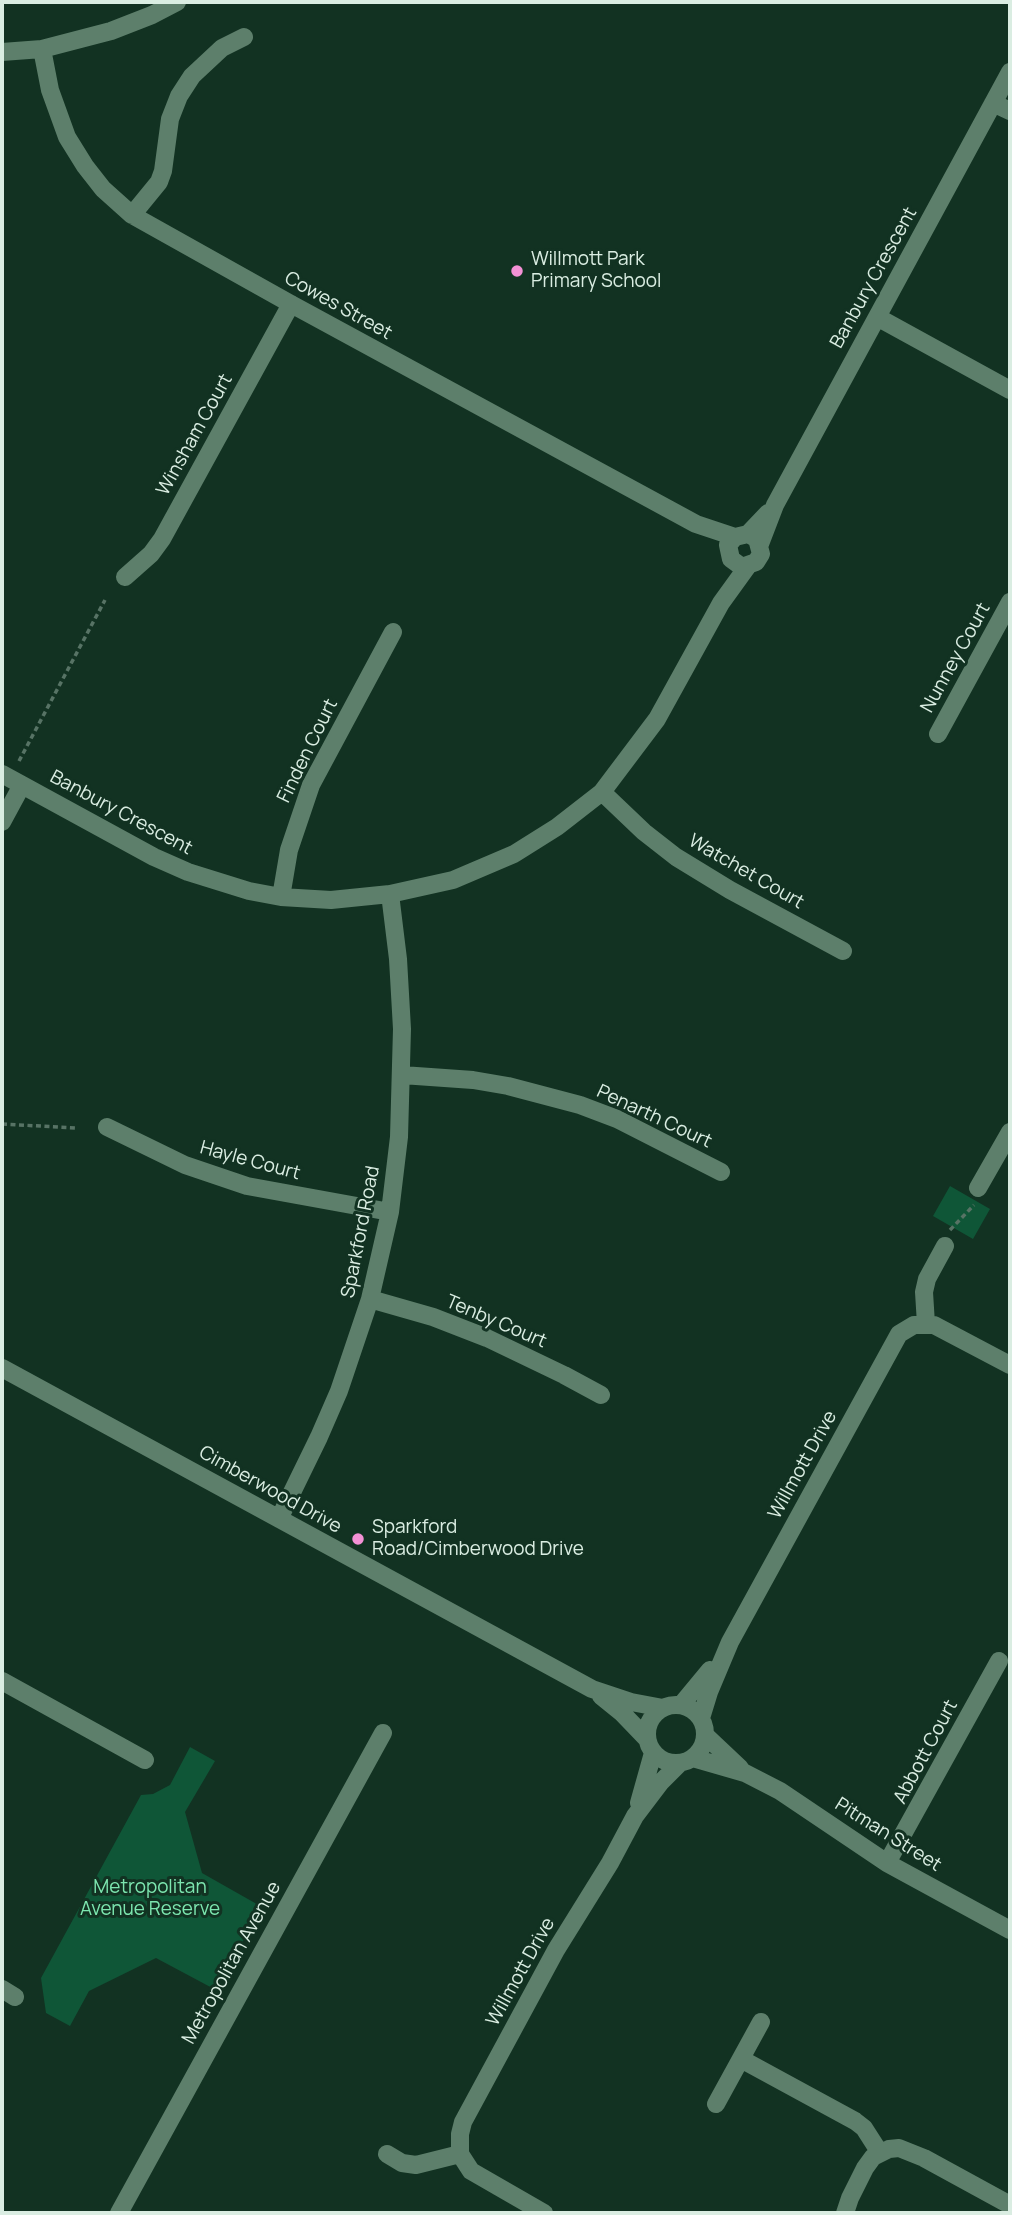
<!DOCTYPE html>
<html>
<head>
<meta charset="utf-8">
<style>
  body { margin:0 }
  #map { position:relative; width:1012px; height:2215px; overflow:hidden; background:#123222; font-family:Manrope,sans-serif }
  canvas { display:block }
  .frame { position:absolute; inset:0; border:4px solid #daede2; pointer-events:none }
</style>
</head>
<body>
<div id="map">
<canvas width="1012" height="2215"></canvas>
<div class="frame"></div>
</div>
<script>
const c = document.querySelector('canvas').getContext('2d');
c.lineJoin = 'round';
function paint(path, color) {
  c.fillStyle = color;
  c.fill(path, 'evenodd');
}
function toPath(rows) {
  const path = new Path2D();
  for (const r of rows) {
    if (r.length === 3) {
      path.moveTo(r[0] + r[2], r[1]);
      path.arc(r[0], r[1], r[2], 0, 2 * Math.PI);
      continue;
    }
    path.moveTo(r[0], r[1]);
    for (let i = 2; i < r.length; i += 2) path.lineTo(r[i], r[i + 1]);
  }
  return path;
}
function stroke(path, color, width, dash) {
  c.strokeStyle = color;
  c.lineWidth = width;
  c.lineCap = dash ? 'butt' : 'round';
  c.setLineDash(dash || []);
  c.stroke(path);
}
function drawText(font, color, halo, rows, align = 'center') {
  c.font = font + ' Manrope,sans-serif';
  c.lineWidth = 6;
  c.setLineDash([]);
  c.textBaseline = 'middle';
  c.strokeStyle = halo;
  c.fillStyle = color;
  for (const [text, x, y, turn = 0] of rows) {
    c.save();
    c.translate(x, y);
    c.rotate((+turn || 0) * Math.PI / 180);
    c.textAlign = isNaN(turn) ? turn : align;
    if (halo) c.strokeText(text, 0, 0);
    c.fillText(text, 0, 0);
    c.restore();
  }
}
const green = toPath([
  [950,1186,990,1209,973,1239,933,1216],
  [190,1747,215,1761,185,1812,202,1873,262,1907,216,1990,156,1958,89,1991,70,2026,46,2013,41,1978,141,1795,153,1794,170,1785]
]);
const path = toPath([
  [19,761,105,600],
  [2,1124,76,1128],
  [950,1230,974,1205]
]);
const minor = toPath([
  [42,49,50,90,67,137,85,166,103,189,132,215,291,304,696,524,735,537],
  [2,52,42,49,111,31,152,15,177,2],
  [993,103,1010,111],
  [132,215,159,182,163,171,170,119,179,96,192,76,222,48,244,37],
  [877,317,1010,390],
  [748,534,757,539,761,554,756,562,742,567,731,559,728,545,735,537,748,534,768,513],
  [760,544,775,505,1010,72],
  [125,577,151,554,162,539,291,304],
  [938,734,1010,602],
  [2,774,154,857,188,872,249,891,281,897,331,900,390,894,453,880,514,854,557,827,602,792,657,719,721,603,747,567],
  [602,792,644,832,676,857,730,890,843,951],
  [2,822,22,785],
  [281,897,289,850,311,785,393,632],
  [402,1075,473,1080,508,1086,580,1105,617,1119,721,1172],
  [107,1127,185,1165,247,1186,390,1212],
  [978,1188,1010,1132],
  [370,1299,433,1317,487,1338,564,1375,601,1395],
  [926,1324,924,1292,927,1279,945,1246],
  [2,1368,592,1689,631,1702,663,1708],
  [279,1519,319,1437,339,1391,370,1299,390,1212,399,1137,402,1029,398,959,390,894],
  [2,1681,145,1760],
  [601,1696,622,1713,647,1739],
  [676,1734,29],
  [681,1705,710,1670],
  [701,1718,709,1692,730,1642,899,1334,914,1325,934,1325,1010,1365],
  [705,1735,740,1768],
  [693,1758,745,1773,780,1791,887,1863,1010,1930],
  [639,1803,653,1753],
  [887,1863,999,1661],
  [2,1989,15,1997],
  [741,2059,855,2121,864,2128,880,2153],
  [716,2104,761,2022],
  [387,2154,402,2163,416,2165,460,2154],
  [119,2213,383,1733],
  [544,2213,471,2171,460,2154,460,2134,463,2122,556,1950,610,1863,635,1816,660,1783,679,1764],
  [845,2213,850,2198,865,2168,873,2157,889,2149,899,2148,924,2158,1010,2205]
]);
const markers = [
  [517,271,7,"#f391d5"],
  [358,1539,7,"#f391d5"]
];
const poiNames = [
  ["Willmott Park",531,260],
  ["Primary School",531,282],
  ["Sparkford",372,1528],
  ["Road/Cimberwood Drive",372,1550]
];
const streetNames = [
  ["Banbury Crescent",874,278,-61],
  ["Cowes Street",338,306,29],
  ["Winsham Court",195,435,-61],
  ["Nunney Court",956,658,-61],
  ["Finden Court",308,751,-64],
  ["Banbury Crescent",121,813,28],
  ["Watchet Court",746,872,30],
  ["Penarth Court",654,1117,25],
  ["Hayle Court",250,1161,15],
  ["Sparkford Road",361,1232,-79],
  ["Tenby Court",496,1322,23],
  ["Willmott Drive",803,1465,-61],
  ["Cimberwood Drive",270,1490,29],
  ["Abbott Court",926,1752,-62],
  ["Pitman Street",888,1835,32],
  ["Metropolitan Avenue",232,1963,-61],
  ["Willmott Drive",521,1972,-61]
];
const parkNames = [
  ["Metropolitan",150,1888],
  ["Avenue Reserve",150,1910]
];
paint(green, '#0f5637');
stroke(path, '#577365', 3.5, [5, 3.5]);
stroke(minor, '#5d7f6b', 18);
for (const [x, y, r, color] of markers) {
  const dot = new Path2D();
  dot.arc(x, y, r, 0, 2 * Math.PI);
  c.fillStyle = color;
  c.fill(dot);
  stroke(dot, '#123222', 2.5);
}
drawText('19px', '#daede2', '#123222', poiNames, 'left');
drawText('19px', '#daede2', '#123222', streetNames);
drawText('19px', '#7ce6af', '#123222', parkNames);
</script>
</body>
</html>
